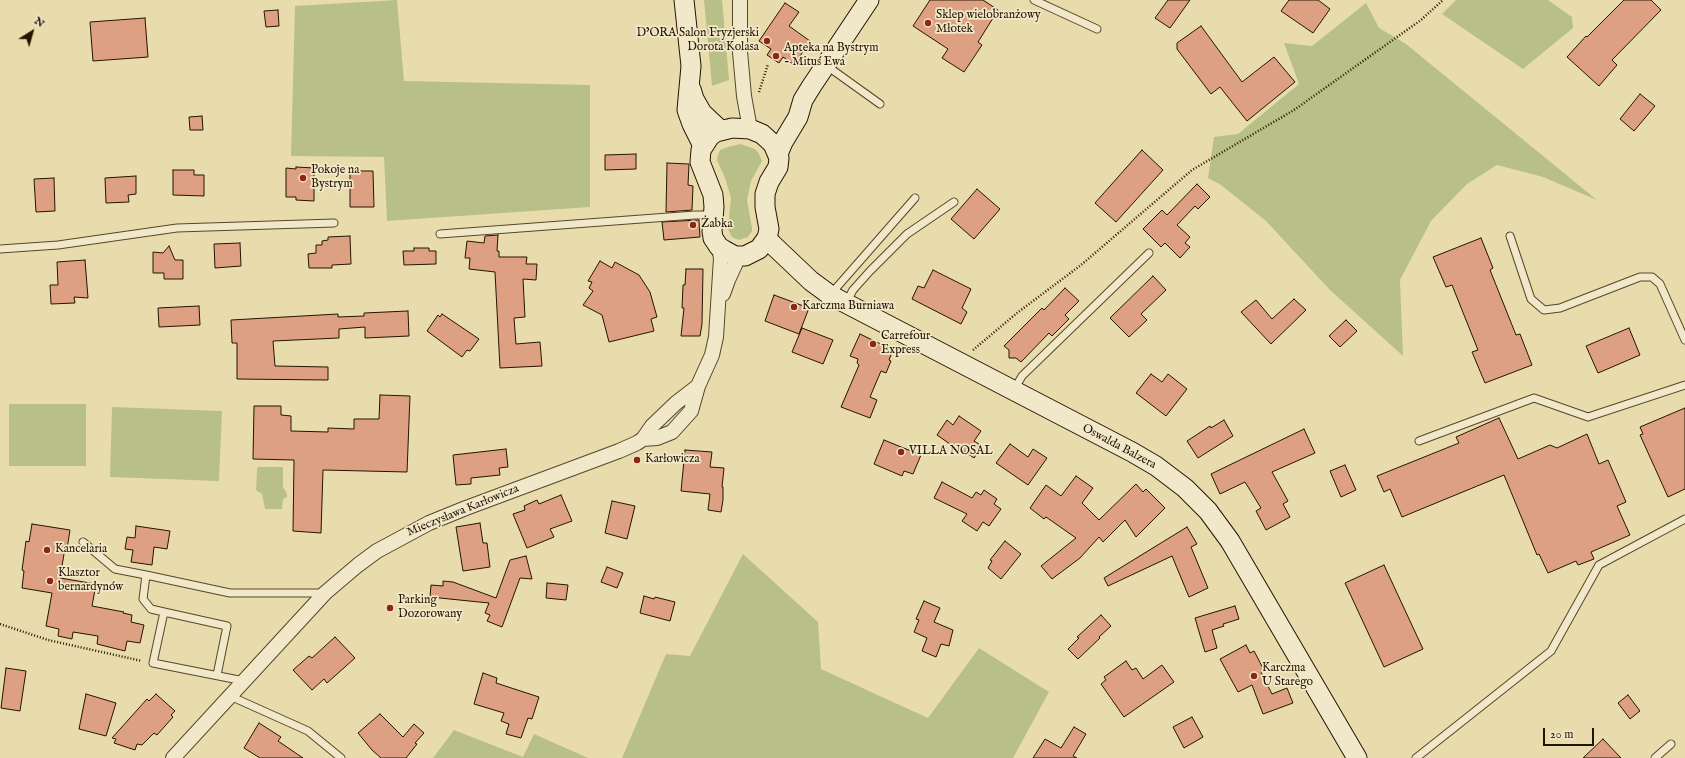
<!DOCTYPE html>
<html>
<head>
<meta charset="utf-8">
<style>
  body { margin:0 }
  #map { position:relative; width:1685px; height:758px; overflow:hidden; background:#e9dcac; font-family:"IM FELL English",serif }
  canvas { display:block }
  .north { position:absolute; left:12px; top:12px; width:40px; height:40px; -webkit-text-stroke:3px #f1e8c9; paint-order:stroke; rotate:37deg; font-size:11px; font-weight:700; line-height:16px; text-align:center; color:#241400 }
  .north::after { content:''; display:block; margin:auto; width:14px; height:18px; background:#241400; clip-path:polygon(50% 0,100% 100%,50% 72%,0 100%) }
  .scale { position:absolute; left:1543px; top:728px; width:51px; height:18px; box-sizing:border-box; border:2px solid #241400; border-top:0; padding-left:5px; font-size:12px; line-height:14px; white-space:nowrap; color:#241400; -webkit-text-stroke:3px #f1e8c9; paint-order:stroke }
</style>
</head>
<body>
<div id="map">
<canvas width="1685" height="758"></canvas>
<div class="north">N</div>
<div class="scale">20 m</div>
</div>
<script>
const c = document.querySelector('canvas').getContext('2d');
c.lineJoin = 'round';
function paint(path, color) {
  c.fillStyle = color;
  c.fill(path, 'evenodd');
}
function toPath(rows) {
  const path = new Path2D();
  for (const r of rows) {
    path.moveTo(r[0], r[1]);
    for (let i = 2; i < r.length; i += 2) path.lineTo(r[i], r[i + 1]);
  }
  return path;
}
function stroke(path, color, width, dash) {
  c.strokeStyle = color;
  c.lineWidth = width;
  c.lineCap = dash ? 'butt' : 'round';
  c.setLineDash(dash || []);
  c.stroke(path);
}
function drawText(font, color, halo, rows, align = 'center') {
  c.font = font + ' "IM FELL English",serif';
  c.lineWidth = 3.5;
  c.setLineDash([]);
  c.textBaseline = 'middle';
  c.strokeStyle = halo;
  c.fillStyle = color;
  for (const [text, x, y, turn = 0] of rows) {
    c.save();
    c.translate(x, y);
    c.rotate((+turn || 0) * Math.PI / 180);
    c.textAlign = isNaN(turn) ? turn : align;
    if (halo) c.strokeText(text, 0, 0);
    c.fillText(text, 0, 0);
    c.restore();
  }
}
const green = toPath([
  [397,0,404,81,590,85,590,207,387,221,384,157,291,156,295,6],
  [704,0,722,0,729,80,712,86],
  [1456,0,1548,0,1572,17,1573,28,1523,69,1442,14],
  [1366,3,1379,28,1406,44,1597,200,1543,177,1497,165,1467,184,1431,221,1400,280,1403,356,1330,290,1266,221,1221,185,1208,178,1214,137,1238,134,1299,84,1284,43,1312,46],
  [740,144,755,149,758,152,762,161,751,181,747,200,752,228,752,231,748,237,739,240,732,237,728,229,731,198,725,178,717,160,718,155,720,150,728,147],
  [9,404,86,404,86,466,9,466],
  [112,407,222,411,219,481,110,477],
  [258,467,283,467,283,488,285,490,287,495,287,497,283,499,282,509,265,509,262,494,256,490,257,469],
  [743,554,818,622,821,669,928,718,979,648,1049,692,1013,758,622,758,666,654,690,656],
  [454,730,523,757,534,734,588,758,433,758]
]);
const building = toPath([
  [930,0,983,0,998,10,978,42,982,45,964,72,942,58,948,49,913,26,930,0],
  [1168,0,1190,0,1170,28,1155,18,1168,0],
  [1289,0,1318,0,1330,9,1313,33,1281,11,1289,0],
  [1624,0,1651,0,1661,10,1612,60,1617,65,1599,86,1567,57,1586,36,1587,37,1624,0],
  [785,3,799,12,789,26,810,41,794,65,783,57,779,63,767,55,771,49,759,41,785,3],
  [278,10,279,26,266,27,264,11,278,10],
  [145,18,148,57,93,61,90,22,145,18],
  [1201,26,1242,82,1274,57,1295,82,1247,121,1220,87,1211,94,1177,49,1177,43,1201,26],
  [1640,94,1655,106,1634,131,1620,119,1640,94],
  [202,116,203,130,190,130,189,117,202,116],
  [1142,150,1163,170,1116,222,1095,203,1142,150],
  [636,154,636,169,605,170,605,155,636,154],
  [667,163,689,164,688,185,693,186,692,210,666,212,667,163],
  [296,167,314,168,314,201,296,200,296,197,286,197,286,168,296,169,296,167],
  [173,170,194,170,194,175,204,175,204,196,173,195,173,170],
  [350,171,373,171,374,207,350,207,350,171],
  [136,176,136,194,128,195,129,202,106,203,105,178,136,176],
  [54,178,55,211,36,212,34,179,54,178],
  [1197,184,1210,197,1198,209,1195,206,1177,225,1190,237,1185,243,1190,247,1180,258,1165,243,1161,247,1143,229,1162,210,1167,215,1197,184],
  [977,189,1000,209,974,239,951,219,977,189],
  [699,220,700,237,664,240,662,222,699,220],
  [498,235,497,251,499,251,499,257,527,257,526,264,537,264,536,280,523,279,525,317,514,318,516,344,540,342,542,366,500,368,495,272,469,269,470,258,465,258,467,241,484,243,485,236,498,235],
  [350,236,351,264,332,265,332,268,309,268,308,254,316,253,316,245,322,245,322,241,328,240,328,237,350,236],
  [1481,238,1493,268,1490,270,1516,335,1520,334,1532,365,1485,383,1472,352,1478,350,1452,285,1446,287,1433,257,1481,238],
  [240,243,241,266,215,268,214,244,240,243],
  [169,246,175,260,183,260,183,279,164,279,164,273,153,273,153,252,163,253,169,246],
  [414,248,429,248,429,251,436,251,436,264,404,265,403,251,414,251,414,248],
  [85,260,88,298,74,297,75,303,51,304,50,285,58,285,57,262,85,260],
  [600,261,612,268,615,262,639,275,650,292,657,317,651,319,654,331,609,342,602,315,583,305,593,291,589,288,592,282,588,281,600,261],
  [686,269,703,269,702,324,700,336,681,336,684,308,682,308,683,285,685,285,686,269],
  [933,270,971,289,962,308,967,312,961,324,912,299,918,286,924,288,933,270],
  [1153,276,1166,290,1141,314,1147,320,1129,337,1110,318,1153,276],
  [1065,288,1079,301,1065,315,1069,319,1052,336,1049,333,1021,362,1016,358,1009,358,1009,350,1004,346,1042,308,1044,310,1065,288],
  [774,295,809,308,799,334,765,321,774,295],
  [1294,299,1306,310,1271,344,1241,312,1256,300,1272,319,1294,299],
  [199,306,200,325,159,327,158,308,199,306],
  [408,311,409,336,365,338,365,327,339,329,339,338,273,341,275,366,328,367,328,380,237,379,237,343,232,343,231,320,338,314,338,317,364,316,364,313,408,311],
  [442,314,479,339,470,351,467,350,462,357,427,331,438,315,440,317,442,314],
  [1346,320,1357,331,1340,347,1329,336,1346,320],
  [802,328,833,340,823,364,792,352,802,328],
  [1629,328,1640,355,1598,373,1586,346,1629,328],
  [860,334,893,350,889,360,891,361,886,373,881,371,870,397,877,400,870,418,841,407,859,365,857,363,858,359,850,356,860,334],
  [1151,374,1162,382,1168,374,1187,389,1166,416,1136,393,1151,374],
  [380,395,410,396,407,472,323,470,321,533,293,531,294,460,253,459,254,406,281,406,281,415,291,416,291,431,328,432,328,428,354,429,354,419,379,419,380,395],
  [1685,408,1685,489,1668,497,1640,435,1643,434,1640,427,1685,408],
  [959,416,981,431,974,441,982,446,974,458,964,451,963,453,937,435,947,420,953,425,959,416],
  [1499,418,1518,459,1550,445,1557,448,1587,434,1599,464,1608,460,1626,502,1617,506,1630,535,1591,552,1594,559,1578,565,1576,561,1548,573,1539,554,1537,555,1504,475,1402,517,1390,489,1384,492,1377,476,1459,443,1456,437,1499,418],
  [1224,420,1233,436,1198,458,1187,441,1210,426,1211,428,1224,420],
  [1304,429,1315,453,1272,472,1288,501,1283,504,1290,517,1266,530,1256,511,1261,508,1245,482,1220,494,1211,474,1304,429],
  [884,440,921,455,913,474,904,471,902,476,874,464,884,440],
  [1010,444,1028,457,1033,449,1047,458,1028,485,996,463,1010,444],
  [506,449,508,467,499,468,500,475,471,478,471,484,456,485,453,455,506,449],
  [685,450,712,452,710,467,724,468,722,487,723,487,723,500,721,512,708,510,710,494,681,491,685,450],
  [1345,465,1356,490,1341,497,1330,471,1345,465],
  [1076,476,1093,488,1082,503,1099,520,1136,484,1143,492,1146,489,1165,508,1136,537,1125,520,1103,542,1099,537,1080,558,1052,579,1041,566,1076,538,1046,517,1044,519,1030,508,1046,485,1061,496,1076,476],
  [942,482,972,498,976,492,981,495,984,490,997,499,994,504,1001,509,989,526,983,522,977,531,962,521,967,514,934,498,942,482],
  [561,495,572,521,550,529,554,537,527,548,513,514,525,510,524,506,537,500,539,504,561,495],
  [612,501,635,506,627,539,605,533,612,501],
  [480,523,483,543,487,543,490,567,463,571,456,527,480,523],
  [32,524,70,530,67,549,65,548,60,578,96,584,92,606,124,612,123,613,132,615,131,622,144,625,140,643,127,641,125,651,97,644,98,636,73,632,72,639,58,636,59,629,46,626,52,593,22,588,24,571,22,570,26,541,29,542,32,524],
  [136,526,170,531,167,549,154,547,152,565,131,562,133,550,125,549,127,537,135,538,136,526],
  [1187,527,1197,544,1191,547,1208,588,1189,597,1172,556,1108,586,1104,578,1187,527],
  [1005,541,1021,554,1001,579,988,568,992,561,990,560,1005,541],
  [526,556,532,579,520,578,502,627,487,621,490,615,485,613,489,603,430,597,431,585,443,586,443,581,453,582,496,598,510,560,526,556],
  [1384,565,1423,649,1384,667,1345,583,1384,565],
  [607,567,623,573,617,588,601,582,607,567],
  [547,583,568,585,566,600,546,598,547,583],
  [644,596,654,599,655,597,675,602,670,621,640,613,644,596],
  [924,601,940,608,934,622,953,630,949,646,941,644,936,657,922,651,927,638,914,632,919,620,916,619,924,601],
  [1235,606,1239,619,1223,624,1224,626,1212,630,1217,648,1205,652,1195,618,1235,606],
  [1101,615,1111,626,1099,637,1100,638,1078,659,1068,649,1079,638,1077,637,1101,615],
  [335,637,355,658,327,683,324,679,312,690,293,670,309,656,312,658,335,637],
  [1246,645,1250,653,1254,651,1264,670,1261,672,1272,694,1287,688,1293,703,1263,714,1252,685,1238,692,1220,659,1246,645],
  [1126,661,1132,670,1136,668,1143,679,1162,665,1174,682,1124,717,1101,684,1106,680,1104,677,1126,661],
  [6,668,26,671,20,711,1,708,6,668],
  [483,673,497,678,496,683,539,697,532,719,528,718,521,738,506,734,509,724,501,721,504,713,474,704,483,673],
  [86,694,116,703,106,736,79,729,86,694],
  [156,694,175,711,171,715,173,717,157,735,154,733,142,745,137,744,135,750,114,743,116,739,112,738,147,699,149,701,156,694],
  [1628,695,1640,711,1630,719,1618,703,1628,695],
  [380,714,403,737,414,724,424,733,415,743,417,744,406,758,381,758,372,750,358,733,380,714],
  [1192,717,1203,737,1184,748,1173,727,1192,717],
  [259,723,281,737,278,741,303,758,260,758,244,748,259,723],
  [1074,727,1086,734,1073,756,1077,758,1033,758,1045,739,1061,748,1074,727],
  [1603,739,1621,758,1583,758,1603,739]
]);
const path = toPath([
  [759,92,768,64],
  [973,350,1017,313,1081,265,1192,170,1294,110,1421,20,1443,0],
  [0,624,48,640,142,661]
]);
const lane = toPath([
  [1034,0,1097,29],
  [827,66,880,104],
  [440,234,695,215,713,215],
  [1510,236,1531,299,1544,310,1560,308,1640,277,1652,277,1660,284,1685,340],
  [0,249,58,245,177,228,334,223],
  [830,295,915,198],
  [846,303,853,290,870,271,907,234,954,202],
  [1014,390,1022,376,1149,253],
  [1419,441,1534,398,1588,417,1685,385],
  [83,542,115,569,146,575],
  [164,612,151,609,143,599,146,575,230,593,324,593],
  [217,675,227,626,164,612,153,663,244,681],
  [230,696,308,731,341,758],
  [1416,758,1551,651,1599,565,1685,519],
  [1655,758,1671,744]
]);
const street = toPath([
  [740,0,740,52,744,96,750,129],
  [723,294,728,280,739,256],
  [643,439,657,438,672,432,691,411,698,386,712,355,716,337,721,258,719,247],
  [173,758,325,593,358,565,377,551,429,523,466,508,619,451,637,443,643,439,652,426,676,403,698,386]
]);
const secondary = toPath([
  [684,0,691,66,687,110,692,124,703,146],
  [691,89,694,99,702,113,720,130],
  [732,128,750,129,762,134,773,144,779,158,778,167,769,182,765,194,765,207,769,229,767,238,759,249,745,256,735,256,724,250,719,247,713,238,712,231,714,207,713,195,700,162,701,150,710,136,716,132,732,128],
  [778,154,783,142,798,117,803,100,811,87,869,0],
  [767,238,772,244,811,281,830,295,1132,452,1156,466,1185,488,1208,511,1230,541,1357,758]
]);
const markers = [
  [928,23,4,"#8f2418"],
  [767,41,4,"#8f2418"],
  [776,56,4,"#8f2418"],
  [303,178,4,"#8f2418"],
  [693,225,4,"#8f2418"],
  [794,307,4,"#8f2418"],
  [873,344,4,"#8f2418"],
  [901,452,4,"#8f2418"],
  [637,460,4,"#8f2418"],
  [47,550,4,"#8f2418"],
  [50,581,4,"#8f2418"],
  [390,608,4,"#8f2418"],
  [1254,676,4,"#8f2418"]
];
const poiNames = [
  ["Sklep wielobranżowy",936,16],
  ["Młotek",936,30],
  ["D’ORA Salon Fryzjerski",759,34,"right"],
  ["Dorota Kolasa",759,48,"right"],
  ["Apteka na Bystrym",784,49],
  ["- Mituś Ewa",784,63],
  ["Pokoje na",311,171],
  ["Bystrym",311,185],
  ["Żabka",701,225],
  ["Karczma Burniawa",802,307],
  ["Carrefour",881,337],
  ["Express",881,351],
  ["VILLA NOSAL",909,452],
  ["Karłowicza",645,460],
  ["Kancelaria",55,550],
  ["Klasztor",58,574],
  ["bernardynów",58,588],
  ["Parking",398,601],
  ["Dozorowany",398,615],
  ["Karczma",1262,669],
  ["U Starego",1262,683]
];
const streetNames = [
  ["Oswalda Balzera",1119,447,28],
  ["Mieczysława Karłowicza",463,511,-22]
];
paint(green, '#b8c088');
paint(building, '#dda083');
stroke(building, '#241400', 1);
stroke(lane, '#55462b', 9);
stroke(street, '#55462b', 16);
stroke(secondary, '#241400', 21);
stroke(path, '#241400', 2.5, [1, 2]);
stroke(lane, '#f1e8c9', 7);
stroke(street, '#f1e8c9', 14);
stroke(secondary, '#f1e8c9', 19);
for (const [x, y, r, color] of markers) {
  const dot = new Path2D();
  dot.arc(x, y, r, 0, 2 * Math.PI);
  c.fillStyle = color;
  c.fill(dot);
  stroke(dot, '#f1e8c9', 1.5);
}
drawText('12px', '#241400', '#f1e8c9', poiNames, 'left');
drawText('12px', '#241400', '#f1e8c9', streetNames);
</script>
</body>
</html>
